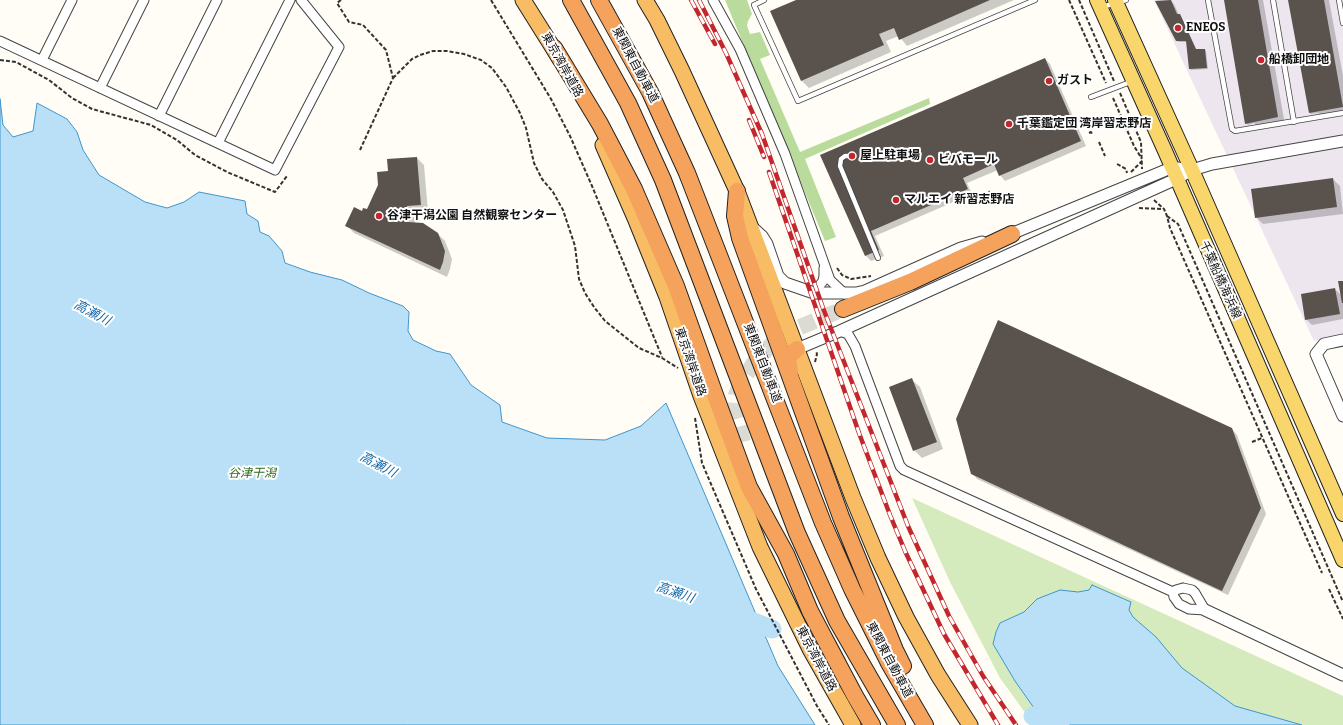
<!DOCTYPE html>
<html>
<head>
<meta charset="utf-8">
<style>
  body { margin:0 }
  canvas { display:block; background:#fffdf5 }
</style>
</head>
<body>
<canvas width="1343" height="725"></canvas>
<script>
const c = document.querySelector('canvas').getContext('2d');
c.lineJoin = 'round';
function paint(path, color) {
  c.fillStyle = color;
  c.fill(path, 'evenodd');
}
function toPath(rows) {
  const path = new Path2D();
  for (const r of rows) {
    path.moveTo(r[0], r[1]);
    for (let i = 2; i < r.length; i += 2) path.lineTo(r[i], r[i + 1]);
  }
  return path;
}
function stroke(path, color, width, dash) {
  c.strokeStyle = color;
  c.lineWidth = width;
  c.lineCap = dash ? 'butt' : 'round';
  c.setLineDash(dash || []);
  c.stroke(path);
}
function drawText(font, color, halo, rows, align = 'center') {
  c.font = font + ' Bitter,"Noto Sans JP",serif';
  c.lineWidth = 4;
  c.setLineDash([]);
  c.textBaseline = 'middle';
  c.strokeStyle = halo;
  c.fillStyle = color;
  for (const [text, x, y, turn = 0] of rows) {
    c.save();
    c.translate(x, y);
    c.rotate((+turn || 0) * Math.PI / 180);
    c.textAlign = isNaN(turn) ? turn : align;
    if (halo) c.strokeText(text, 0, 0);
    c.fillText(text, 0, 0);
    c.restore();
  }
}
const industrial = toPath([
  [1154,0,1343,0,1343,336,1314,341]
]);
const green = toPath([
  [912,498,1343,696,1343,725,1034,725,1000,678,950,582]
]);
const forest = toPath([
  [725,0,747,0,752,14,748,21,747,26,750,34,760,32,770,55,760,59,800,152,929,98,930,104,805,159,836,237,825,241]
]);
const water = toPath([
  [0,99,3,125,13,137,33,131,37,103,67,119,77,132,83,150,99,175,145,202,167,208,184,202,199,192,245,201,247,214,258,221,260,232,269,236,282,251,285,263,310,272,342,280,369,293,403,306,409,312,408,331,413,340,436,351,450,354,471,385,500,405,502,422,547,438,605,440,641,426,666,403,778,666,815,725,0,725,0,99],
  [1092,585,1131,602,1129,610,1133,617,1156,637,1182,668,1235,706,1302,725,1046,725,1015,681,993,644,996,632,1000,623,1024,612,1037,599,1060,590,1078,592,1089,590,1092,585]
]);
const shadow = toPath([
  [798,0,1014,0,907,46,899,36,886,41,891,52,809,88,802,81],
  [1170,0,1174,4,1179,15,1181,16,1196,50,1205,50,1206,51,1208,69,1191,70,1190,69,1187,42,1179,42,1177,41],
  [1225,0,1263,0,1285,125,1260,129,1254,123,1248,125,1246,123],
  [1289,0,1329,0,1343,76,1343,115,1324,118,1318,113,1311,114,1309,112],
  [1045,59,1050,64,1086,146,1005,181,1000,175,998,170,967,183,972,194,875,236,884,256,871,261,866,256,822,155],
  [417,158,424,165,428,212,414,213,415,223,437,233,445,241,452,259,450,269,447,277,354,233,347,226,362,212,368,210,389,172],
  [1333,179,1340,186,1343,214,1263,224,1256,217],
  [1343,282,1343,319,1312,325,1306,319,1335,289,1342,296],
  [912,380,920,387,943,449,922,458,914,450],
  [1232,429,1237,435,1266,514,1228,595,977,479,972,473],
  [827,457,831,460,840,484,826,489],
  [831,633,834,637,846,659,832,666]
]);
const river = toPath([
  [736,615,772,629],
  [1033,716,1060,725]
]);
const building = toPath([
  [796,0,990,0,899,40,894,28,879,34,884,45,801,81,770,11],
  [1171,0,1177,14,1180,14,1196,49,1205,49,1207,68,1189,69,1186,41,1176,41,1155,1],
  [1224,0,1258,0,1278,117,1245,124],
  [1288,0,1324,0,1343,107,1309,113],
  [1045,58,1081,141,999,176,994,164,963,178,968,189,871,231,879,250,865,256,820,155],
  [417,157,421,205,407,206,408,222,423,223,438,233,445,251,443,262,440,270,345,226,354,207,362,211,363,208,367,209,378,185,377,172,388,171,387,159],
  [1333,178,1337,207,1255,218,1251,189],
  [1338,281,1343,281,1343,303,1342,303],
  [1335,288,1340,314,1305,320,1301,294],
  [998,320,1232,428,1261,508,1222,591,971,474,956,419],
  [912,378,937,442,913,451,889,387]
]);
const motorwayTunnel = toPath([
  [743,442,736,416,735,405,736,395,742,381,756,360,776,340,793,330,843,309]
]);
const path = toPath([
  [341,0,337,3,349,22,363,25,386,50,393,78,360,150],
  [491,0,551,99,570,136,592,186,662,357],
  [1069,0,1106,83],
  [1079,0,1114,81],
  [0,60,16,62,49,80,72,98,92,109,151,125,177,140,195,155,227,172,275,192,287,176],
  [393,78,412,59,420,55,433,51,447,51,464,54,481,60,492,68,506,87,520,113,526,128,534,163,542,179,553,192,563,210,575,246,579,279,585,293,594,307,605,321,639,348,662,358,678,368],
  [1120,93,1141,142,1142,169],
  [1113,98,1134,146,1142,159],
  [1089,133,1091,132,1092,134],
  [1099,142,1105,156],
  [1117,164,1126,169,1127,173],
  [1131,172,1143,160],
  [989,191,995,203],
  [1154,200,1164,209,1167,216,1170,228,1322,573],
  [1139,208,1163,209],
  [1167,216,1178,224,1343,602],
  [837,268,842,275,851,279,871,276],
  [815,362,817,354,816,351],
  [695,418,702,463,756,589,817,706,829,725],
  [1252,442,1262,438],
  [1329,589,1343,619]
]);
const service = toPath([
  [764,0,754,5,798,101,1035,0],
  [1208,0,1232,129,1235,131,1343,113],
  [1273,0,1294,122],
  [1339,0,1343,23],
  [1102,7,1126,0],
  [1091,97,1133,81],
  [852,156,845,156,841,159,840,166,878,258]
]);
const minor = toPath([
  [713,0,740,49,785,154,830,280,845,294],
  [0,41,275,170,339,47,301,0],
  [42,60,72,0],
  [100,88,144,0],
  [159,116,217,0],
  [218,143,290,0],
  [814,293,823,281,824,276,824,268],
  [840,331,848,334,855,346,900,466,904,470,1173,592],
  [1183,588,1192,590,1195,593,1205,610,1189,609,1179,604,1174,597,1173,592,1176,590,1183,588]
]);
const tertiary = toPath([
  [751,226,762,236,767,244,778,276,785,283,814,293,856,293,865,291,961,248,982,242],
  [1006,236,1171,168,1179,168],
  [1343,340,1324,344,1316,354,1343,416],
  [797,349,840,331,1176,179,1192,170,1212,164,1343,141],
  [1205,610,1343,675]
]);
const primary = toPath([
  [1097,0,1165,151,1343,560],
  [1115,0,1192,170,1343,514]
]);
const trunk = toPath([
  [523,0,560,59],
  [645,0,657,20,682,71,737,191,853,498,878,558,906,617,938,675,970,725],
  [603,145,635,218,667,297,701,396,760,547,810,649,853,725]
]);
const motorway = toPath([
  [571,0,628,103,663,180,797,533,837,621,897,725],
  [599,0,650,92,687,173,823,523,852,589,889,663,925,725],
  [554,48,600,124,634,189,676,286,715,395,749,487,786,554,810,611,830,649,855,696,872,725],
  [737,191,735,216,740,238,841,517,895,650,903,666],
  [843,309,910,282,1012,234],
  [790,372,788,360,791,354,797,349]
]);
const rail = toPath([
  [691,0,715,44],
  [699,0,726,53,762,134,823,308,908,526,949,616,983,676,1016,725],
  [749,120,764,157],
  [769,172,859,433,890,515,905,551,944,634,998,725]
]);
const markers = [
  [1178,28,4,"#c4262e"],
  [1261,60,4,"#c4262e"],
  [1049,81,4,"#c4262e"],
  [1009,124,4,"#c4262e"],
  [852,156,4,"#c4262e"],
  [930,160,4,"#c4262e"],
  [896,200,4,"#c4262e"],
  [379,216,4,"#c4262e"]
];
const poiNames = [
  ["ENEOS",1186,28],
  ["船橋卸団地",1269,60],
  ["ガスト",1057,81],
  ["千葉鑑定団 湾岸習志野店",1017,124],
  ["屋上駐車場",860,156],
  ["ビバモール",938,160],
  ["マルエイ 新習志野店",904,200],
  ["谷津干潟公園 自然観察センター",387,216]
];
const streetNames = [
  ["東京湾岸道路",562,65,61],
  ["東関東自動車道",635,65,62],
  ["千葉船橋海浜線",1220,280,66],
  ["東京湾岸道路",690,362,71],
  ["東関東自動車道",762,363,69],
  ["東京湾岸道路",816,659,62],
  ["東関東自動車道",889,660,62]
];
const parkNames = [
  ["谷津干潟",252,474]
];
const waterNames = [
  ["高瀬川",92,313,28],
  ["高瀬川",378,465,28],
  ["高瀬川",675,593,19]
];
paint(industrial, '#eee6ef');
paint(green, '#d5ebbd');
paint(forest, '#b9dc9c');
paint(water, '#b9e0f7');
stroke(water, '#3f96cf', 1);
paint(shadow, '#0003');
stroke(river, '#b9e0f7', 19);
paint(building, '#5a524d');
stroke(motorwayTunnel, '#dbdad3', 16, [16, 8]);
stroke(service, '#444', 6);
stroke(minor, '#444', 11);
stroke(tertiary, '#444', 13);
stroke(primary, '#222', 16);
stroke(trunk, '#222', 17);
stroke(motorway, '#222', 18);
stroke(path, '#333', 2, [4, 2]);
stroke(service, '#fff', 4.5);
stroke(minor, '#fff', 9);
stroke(tertiary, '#fff', 11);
stroke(primary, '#f9d66b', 14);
stroke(trunk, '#f7bc64', 15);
stroke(motorway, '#f5a25d', 16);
stroke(rail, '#c4262e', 4.5);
stroke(rail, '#fff', 3, [9]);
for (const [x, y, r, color] of markers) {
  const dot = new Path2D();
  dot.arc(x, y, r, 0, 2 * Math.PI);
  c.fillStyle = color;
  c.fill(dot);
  stroke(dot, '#fff', 1.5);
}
drawText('bold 12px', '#111', '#fff', poiNames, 'left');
drawText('12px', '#111', '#fff', streetNames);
drawText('italic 12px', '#2f6b1f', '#fff', parkNames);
drawText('italic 13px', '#1768a6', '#fff', waterNames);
</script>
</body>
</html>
